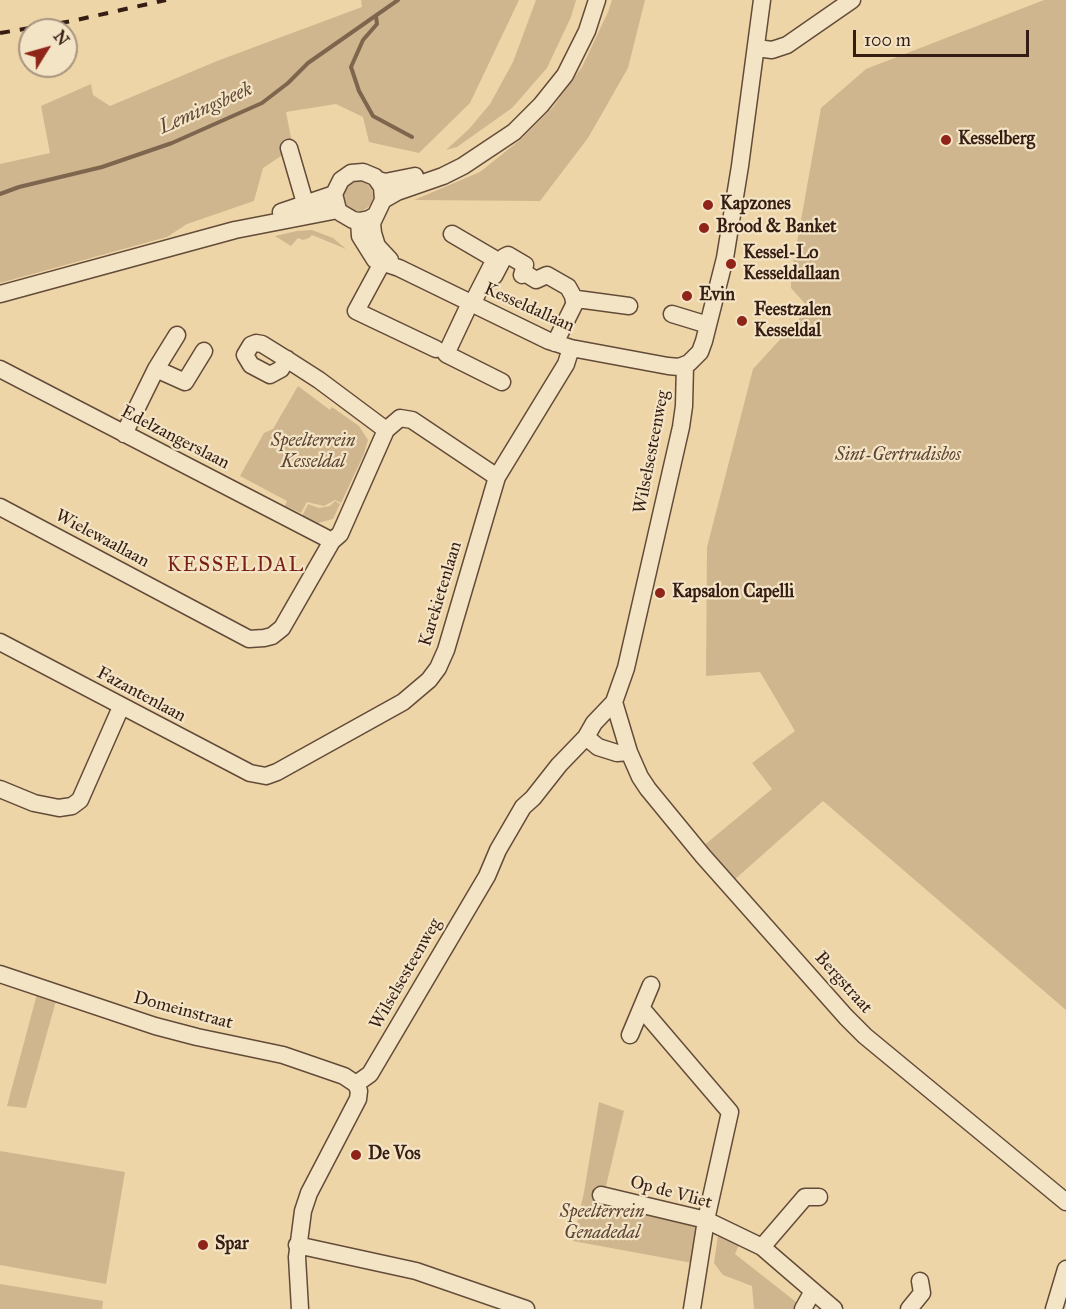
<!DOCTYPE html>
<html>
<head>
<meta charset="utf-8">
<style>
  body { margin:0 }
  #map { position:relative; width:1066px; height:1309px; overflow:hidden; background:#eed5a7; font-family:"IM FELL Great Primer",serif }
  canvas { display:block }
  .north { position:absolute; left:18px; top:18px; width:60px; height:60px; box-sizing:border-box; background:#f4e4c6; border:2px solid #a8947f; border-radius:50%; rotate:53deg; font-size:16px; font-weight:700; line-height:24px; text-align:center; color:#351d14 }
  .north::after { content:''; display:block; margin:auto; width:21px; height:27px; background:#8f2418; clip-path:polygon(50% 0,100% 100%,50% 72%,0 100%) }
  .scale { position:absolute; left:853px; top:30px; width:176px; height:27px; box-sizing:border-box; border:3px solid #351d14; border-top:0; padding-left:8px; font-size:18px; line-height:21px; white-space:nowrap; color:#351d14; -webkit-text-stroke:4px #f4e4c6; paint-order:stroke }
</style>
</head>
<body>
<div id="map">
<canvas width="1066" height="1309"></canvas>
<div class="north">N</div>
<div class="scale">100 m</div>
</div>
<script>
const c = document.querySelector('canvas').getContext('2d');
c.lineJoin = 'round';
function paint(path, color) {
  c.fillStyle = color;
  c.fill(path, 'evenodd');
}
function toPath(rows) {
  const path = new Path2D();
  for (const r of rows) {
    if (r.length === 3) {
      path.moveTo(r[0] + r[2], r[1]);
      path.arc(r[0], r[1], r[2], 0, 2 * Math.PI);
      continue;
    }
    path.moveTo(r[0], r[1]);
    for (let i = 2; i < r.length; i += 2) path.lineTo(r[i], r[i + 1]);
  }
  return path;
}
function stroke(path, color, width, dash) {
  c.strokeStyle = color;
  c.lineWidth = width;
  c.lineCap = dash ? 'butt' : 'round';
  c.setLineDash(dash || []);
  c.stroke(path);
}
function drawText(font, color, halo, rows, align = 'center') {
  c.font = font + ' "IM FELL Great Primer",serif';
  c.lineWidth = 4.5;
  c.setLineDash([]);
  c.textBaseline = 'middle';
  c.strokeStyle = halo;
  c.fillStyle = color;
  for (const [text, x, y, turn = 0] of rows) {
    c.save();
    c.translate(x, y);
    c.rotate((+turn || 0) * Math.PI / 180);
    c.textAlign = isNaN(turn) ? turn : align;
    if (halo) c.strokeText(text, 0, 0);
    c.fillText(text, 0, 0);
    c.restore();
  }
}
const green = toPath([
  [361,0,519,0,470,103,419,153,369,142,363,117,336,104,286,112,293,148,263,168,254,201,187,224,167,237,0,283,0,164,50,153,41,106,91,84,93,95,110,106,217,61,362,7],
  [536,0,576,0,571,17,547,68,512,108,457,147,446,150,469,129,490,104,513,62],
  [612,0,645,0,628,68,588,138,540,201,414,200,480,172,520,140,553,107,582,67,608,12],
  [1044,0,1066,0,1066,1010,823,801,733,881,702,847,772,789,752,763,795,731,760,672,706,676,707,547,753,369,809,308,791,288,791,276,821,108,866,69],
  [358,196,15],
  [312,230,333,238,346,249,312,235,309,238,303,240,298,238,291,246,275,236,297,231],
  [298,386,330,410,332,407,359,426,368,440,364,454,341,503,335,500,324,506,307,502,301,513,285,506,287,501,240,476,264,433,273,429],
  [335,501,340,504,333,519,318,523,302,516,308,504,319,508,330,506],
  [37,994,56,1001,26,1108,7,1106],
  [599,1102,624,1111,606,1186,601,1201,694,1223,698,1227,692,1263,573,1241,584,1192],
  [0,1151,125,1172,106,1284,0,1265],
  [718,1235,739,1245,735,1254,805,1309,754,1309,752,1286,723,1275,714,1263],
  [0,1284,103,1301,102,1309,0,1309]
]);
const stream = toPath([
  [376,16,377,24,363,40,351,67,359,91,373,116,412,137],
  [0,194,19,187,102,167,172,143,262,103,288,83,308,63,398,0]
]);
const minor = toPath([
  [756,48,772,50,787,45,852,0],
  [289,148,305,203],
  [378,180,385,182,415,176],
  [383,200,397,192,443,176,463,166,514,132,541,105,565,75,587,31,597,0],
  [281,212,334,194],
  [376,215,369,219,359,221,353,220,341,213,338,210,334,194,341,180,351,173,363,172,375,177,382,187,383,200,372,223,373,233,377,246,390,260],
  [359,221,360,236,375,260,399,268,549,341,571,348,668,366,679,367,689,363,700,352,704,341,725,258,740,166,762,0],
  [452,234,493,258,494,261,472,304],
  [382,263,356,311,436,349],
  [528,275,536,280,547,275,568,287,573,296,574,302],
  [494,276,504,257,508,255,525,265,522,275],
  [0,294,235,230,338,210],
  [470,303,446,354,502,382],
  [672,314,708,325],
  [555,343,577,299,629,306],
  [287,359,281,369,270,375,251,365,245,355,251,345,256,343,262,344,291,362,319,380,386,430,400,418,412,420,497,477],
  [0,369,332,541],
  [156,369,185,382,204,351],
  [124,434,156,369,177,335],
  [0,507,249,639,264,638,272,636,282,628,332,541,340,534,386,430],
  [0,642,250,773,266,776,277,772,403,702,429,680,438,668,446,650,497,477,566,364,571,348],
  [614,702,629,752,640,777,648,789,703,856,846,1017,865,1036,1066,1202],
  [586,737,598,747,617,753,629,752],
  [0,789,34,803,59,808,72,806,80,800,121,707],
  [0,974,155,1026,197,1037,283,1055,344,1076,356,1084],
  [642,1009,730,1112,706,1220,692,1309],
  [630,1035,651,985],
  [356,1084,370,1074,487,876,498,850,523,807,533,798,559,765,586,737,594,723,614,702,626,668,681,427,684,406,685,365],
  [601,1195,706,1220,762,1247,834,1309],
  [297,1245,416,1271,526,1309],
  [762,1247,805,1197,819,1197],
  [300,1309,297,1257,303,1211,309,1193,358,1099,359,1091,356,1084],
  [803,1309,813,1291],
  [909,1309,922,1293,920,1281],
  [1054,1309,1066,1269]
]);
const rail = toPath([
  [0,33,72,21,166,0]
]);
const markers = [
  [946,140,6,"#8f2418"],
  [708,205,6,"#8f2418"],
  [704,228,6,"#8f2418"],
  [731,264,6,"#8f2418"],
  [687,296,6,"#8f2418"],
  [742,321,6,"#8f2418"],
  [660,593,6,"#8f2418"],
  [356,1155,6,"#8f2418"],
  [203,1245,6,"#8f2418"]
];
const poiNames = [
  ["Kesselberg",958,140],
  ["Kapzones",720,205],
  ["Brood & Banket",716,228],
  ["Kessel-Lo",743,254],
  ["Kesseldallaan",743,275],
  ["Evin",699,296],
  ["Feestzalen",754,311],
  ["Kesseldal",754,332],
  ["Kapsalon Capelli",672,593],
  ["De Vos",368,1155],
  ["Spar",215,1245]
];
const streetNames = [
  ["Kesseldallaan",529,308,24],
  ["Edelzangerslaan",175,438,27],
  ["Wilselsesteenweg",652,452,-79],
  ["Wielewaallaan",102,539,28],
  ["Karekietenlaan",441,594,-73],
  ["Fazantenlaan",141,695,28],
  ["Wilselsesteenweg",406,974,-60],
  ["Bergstraat",843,983,48],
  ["Domeinstraat",183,1011,15],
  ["Op de Vliet",671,1193,15]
];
const parkNames = [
  ["Speelterrein",313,442],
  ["Kesseldal",313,463],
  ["Sint-Gertrudisbos",898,456],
  ["Speelterrein",602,1213],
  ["Genadedal",602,1234]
];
const waterNames = [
  ["Lemingsbeek",206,109,-24]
];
const neighbourhoodNames = [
  ["KESSELDAL",236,566]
];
paint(green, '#cfb68e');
stroke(stream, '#7e664e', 4);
stroke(minor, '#634b39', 19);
stroke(minor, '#f4e4c6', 16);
stroke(rail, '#351d14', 4, [10, 10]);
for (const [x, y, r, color] of markers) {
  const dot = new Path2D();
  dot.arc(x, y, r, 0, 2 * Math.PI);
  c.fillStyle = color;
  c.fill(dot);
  stroke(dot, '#f4e4c6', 2);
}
drawText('bold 18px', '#351d14', '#f4e4c6', poiNames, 'left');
drawText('18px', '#351d14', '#f4e4c6', streetNames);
drawText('italic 18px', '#5c4332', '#f4e4c6', parkNames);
drawText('italic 20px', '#604736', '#f4e4c6', waterNames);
c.letterSpacing = '1.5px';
drawText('20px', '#7a1f14', '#f4e4c6', neighbourhoodNames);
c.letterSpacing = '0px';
</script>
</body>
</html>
